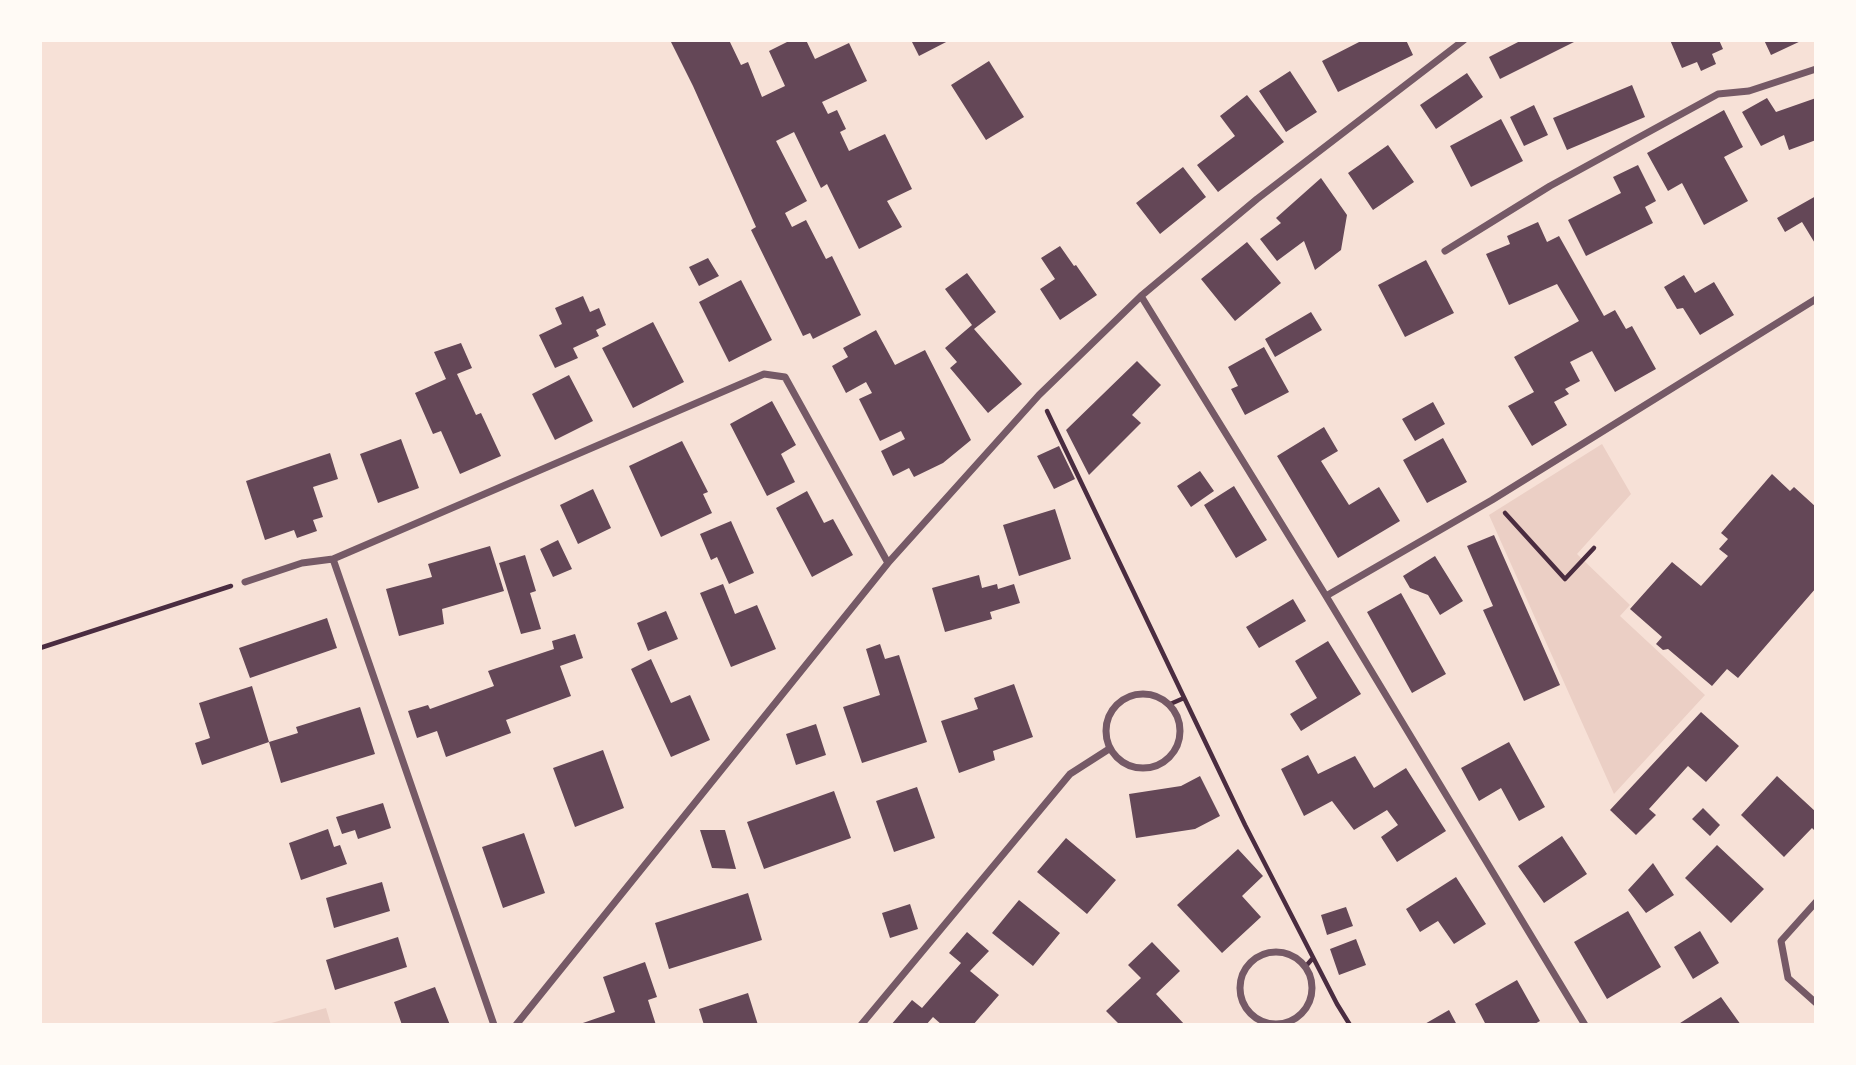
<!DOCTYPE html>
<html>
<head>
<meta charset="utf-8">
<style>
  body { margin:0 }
  #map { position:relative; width:1856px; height:1065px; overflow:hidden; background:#f7e1d7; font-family:"Public Sans",sans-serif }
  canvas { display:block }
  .frame { position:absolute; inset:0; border:42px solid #fffaf5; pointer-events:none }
</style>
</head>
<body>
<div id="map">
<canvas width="1856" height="1065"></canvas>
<div class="frame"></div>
</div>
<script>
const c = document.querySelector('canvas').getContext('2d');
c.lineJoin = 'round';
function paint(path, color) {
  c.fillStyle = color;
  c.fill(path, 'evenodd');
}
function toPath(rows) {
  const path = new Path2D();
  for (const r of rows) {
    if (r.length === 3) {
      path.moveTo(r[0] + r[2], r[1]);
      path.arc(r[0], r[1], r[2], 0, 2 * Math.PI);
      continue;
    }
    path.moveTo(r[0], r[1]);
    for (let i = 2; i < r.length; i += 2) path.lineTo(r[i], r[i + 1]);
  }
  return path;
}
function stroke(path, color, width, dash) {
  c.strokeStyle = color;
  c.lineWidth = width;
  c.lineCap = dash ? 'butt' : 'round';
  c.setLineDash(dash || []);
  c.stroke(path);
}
const green = toPath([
  [1602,444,1631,494,1577,554,1630,605,1620,616,1705,695,1614,794,1489,515],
  [326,1008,331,1025,264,1025]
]);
const building = toPath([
  [670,40,729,40,741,65,748,62,762,97,785,86,769,51,791,40,806,40,815,59,849,43,867,81,822,102,828,114,837,110,846,129,840,132,849,151,885,134,912,189,887,201,902,227,859,249,827,184,821,188,794,132,776,141,807,201,785,213,792,227,806,220,826,259,832,256,861,315,813,339,810,333,803,336,751,230,756,227,693,86],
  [911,40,950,40,919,56],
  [1363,40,1406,40,1413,55,1338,92,1322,61],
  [1522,40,1578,40,1500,79,1489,57],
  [1670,40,1719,40,1723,49,1712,54,1716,64,1701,71,1697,62,1682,68],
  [1764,40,1803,40,1771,55],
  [989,61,1024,117,986,140,951,85],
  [1290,71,1317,112,1286,132,1259,91],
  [1467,73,1483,97,1436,129,1420,105],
  [1632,85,1645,117,1567,150,1553,118],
  [1247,95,1284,142,1218,192,1197,165,1235,136,1220,116],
  [1767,98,1776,112,1816,98,1816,140,1789,150,1784,135,1761,146,1742,112],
  [1534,105,1548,135,1524,146,1510,117],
  [1724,110,1743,147,1724,157,1748,201,1704,225,1682,183,1668,191,1647,153],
  [1501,119,1523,161,1471,187,1450,146],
  [1388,145,1414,182,1373,210,1348,173],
  [1638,165,1656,201,1645,207,1653,223,1586,256,1568,220,1621,193,1613,177],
  [1183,167,1206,197,1160,234,1136,203],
  [1321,178,1347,215,1341,250,1315,270,1304,241,1277,261,1260,239,1281,223,1276,218],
  [1816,196,1816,245,1802,222,1785,232,1777,218],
  [1538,222,1547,242,1559,236,1604,316,1615,310,1626,329,1632,326,1656,369,1615,392,1592,351,1570,362,1580,381,1565,389,1569,394,1554,402,1567,425,1532,446,1508,406,1534,392,1514,357,1579,321,1557,284,1509,305,1486,254,1510,244,1507,236],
  [1247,242,1281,283,1235,321,1201,279],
  [1060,246,1074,266,1076,265,1097,295,1060,320,1040,289,1055,279,1041,258],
  [708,258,719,276,699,286,689,267],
  [1426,260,1454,313,1405,337,1378,285],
  [967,273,996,312,974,329,1022,384,988,413,950,368,957,362,945,348,972,325,945,289],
  [1684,275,1695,293,1714,282,1734,315,1700,335,1683,308,1677,309,1664,287],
  [741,280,772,340,729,362,699,302],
  [583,296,590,312,599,308,606,325,596,330,599,336,573,348,578,358,555,368,539,335,562,324,555,308],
  [1311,312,1322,330,1275,357,1265,339],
  [653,322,684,382,633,408,602,348],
  [876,330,895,365,925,350,971,440,943,463,914,477,909,468,893,476,881,451,905,439,901,431,880,441,859,399,872,393,866,382,846,393,832,366,848,357,843,348],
  [461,343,472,368,457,374,476,415,481,413,501,456,460,474,441,431,433,434,415,393,446,379,434,352],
  [1264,347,1289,392,1245,415,1231,389,1238,386,1228,367],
  [1137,361,1161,385,1132,415,1141,423,1089,475,1066,430],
  [569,375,593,421,555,440,532,394],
  [772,401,796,445,781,454,795,482,767,496,730,424],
  [1433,402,1445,424,1415,441,1402,419],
  [1324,427,1338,451,1321,461,1349,505,1379,487,1400,521,1338,558,1277,456],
  [1443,438,1467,482,1427,503,1403,460],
  [401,439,419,488,378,503,360,454],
  [682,441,708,492,703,494,712,513,661,537,629,466],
  [1059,446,1075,479,1054,489,1037,456],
  [330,453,338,479,313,487,323,517,313,520,317,531,297,538,294,530,265,540,246,481],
  [1200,471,1214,491,1191,507,1177,486],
  [1772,474,1790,491,1794,487,1816,507,1816,588,1738,678,1727,669,1712,686,1668,649,1663,650,1656,644,1662,637,1630,609,1672,562,1701,586,1728,556,1719,549,1728,539,1721,533],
  [1234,486,1267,540,1236,558,1204,505],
  [593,489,611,528,578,544,560,505],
  [807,491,824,523,833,519,853,555,812,577,776,508],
  [1055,509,1071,559,1019,576,1003,525],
  [731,521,754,573,729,584,717,557,711,560,700,534],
  [1494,535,1560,685,1524,701,1483,610,1493,606,1467,546],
  [558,540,572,569,553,577,540,549],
  [490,546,504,591,442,609,444,624,399,636,386,589,432,577,428,564],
  [525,555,536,591,530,593,541,629,521,634,499,563],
  [1435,556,1463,601,1440,615,1428,595,1410,588,1403,576],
  [979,575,982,588,997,584,998,589,1014,584,1020,603,990,612,992,619,945,632,932,588],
  [723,584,735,614,757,605,776,649,731,667,700,593],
  [1401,593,1446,674,1412,693,1367,612],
  [1293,599,1306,621,1259,648,1246,627],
  [666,611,678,639,648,651,637,623],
  [327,618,337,648,250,678,239,648],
  [575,634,583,658,560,666,571,696,506,720,511,733,446,757,437,731,417,738,408,711,428,705,430,709,494,686,488,671,554,649,552,641],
  [1328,641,1361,694,1301,731,1290,714,1317,698,1295,661],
  [880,644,885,659,899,655,927,742,862,763,843,707,880,695,866,649],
  [651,659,671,703,690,695,710,740,671,757,631,669],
  [1014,684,1033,737,993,751,995,760,959,773,941,721,978,709,974,698],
  [252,686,269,742,202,765,195,743,210,738,199,703],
  [360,707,375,754,281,783,269,742,298,733,296,727],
  [1701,712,1739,746,1706,782,1688,766,1649,809,1656,815,1636,835,1610,810],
  [816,724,826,755,796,765,786,734],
  [1509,742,1545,807,1519,821,1501,788,1479,801,1461,768],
  [603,750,624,808,575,827,553,768],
  [1308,755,1318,774,1355,756,1374,788,1406,768,1446,831,1397,862,1381,837,1398,825,1387,810,1354,830,1332,801,1304,816,1281,769],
  [1200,776,1220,816,1195,829,1136,838,1129,794,1181,786],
  [1777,776,1816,812,1816,832,1812,828,1784,857,1741,815],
  [917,787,935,838,894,852,876,801],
  [834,791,851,838,764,869,747,822],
  [383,803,391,828,358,839,355,830,342,834,336,817],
  [1703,808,1720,825,1710,836,1692,819],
  [328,829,334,847,340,845,347,864,301,880,289,843],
  [700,830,725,830,736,869,712,868],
  [524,833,545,893,503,908,482,847],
  [1562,836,1587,874,1544,903,1518,866],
  [1066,838,1116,880,1087,914,1037,872],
  [1717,845,1764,889,1731,923,1685,878],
  [1238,849,1263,876,1242,896,1261,917,1222,953,1177,905],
  [1653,863,1674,895,1646,913,1628,890],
  [1456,877,1486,924,1454,944,1438,921,1420,932,1406,909],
  [382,882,390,911,334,928,326,898],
  [748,893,762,940,669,969,655,923],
  [1019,900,1060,933,1033,966,992,933],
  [910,904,918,929,890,938,882,913],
  [1346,907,1353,926,1327,935,1321,915],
  [1628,911,1661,967,1607,999,1574,942],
  [1700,931,1719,963,1693,979,1674,947],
  [967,932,989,951,970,971,999,995,973,1025,942,1025,933,1017,926,1025,891,1025,912,1000,922,1008,961,963,949,953],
  [398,937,407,967,335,990,326,960],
  [1356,939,1366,965,1339,975,1330,949],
  [1152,942,1180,971,1156,994,1185,1025,1120,1025,1106,1011,1141,978,1128,965],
  [645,962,657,997,648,1000,656,1025,577,1025,615,1012,603,977],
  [1517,980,1540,1021,1533,1025,1486,1025,1475,1004],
  [435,987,450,1025,402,1025,394,1002],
  [748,993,758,1025,704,1025,699,1009],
  [1721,997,1741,1025,1677,1025],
  [1449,1010,1457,1025,1423,1025]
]);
const path = toPath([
  [1047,411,1245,825,1337,1004,1350,1025],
  [1505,513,1565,579,1594,548],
  [40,648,231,586],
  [1168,705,1184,698],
  [1306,966,1313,958]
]);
const minor = toPath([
  [1445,251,1550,186,1718,94,1749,91,1816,69],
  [1141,296,1326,596,1585,1025],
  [245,582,302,563,333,559],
  [1326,596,1492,500,1816,299],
  [1143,731,37],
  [1816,902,1781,941,1788,978,1816,1003],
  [1276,988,36],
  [494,1025,333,559,764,374,785,377,888,563],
  [516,1025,888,563,1039,395,1141,296,1257,199,1464,40],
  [861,1025,1070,774,1109,749]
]);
paint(green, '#ebcfc5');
paint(building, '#644757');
stroke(path, '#4a2c40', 4.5);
stroke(minor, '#755966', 7);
</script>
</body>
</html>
